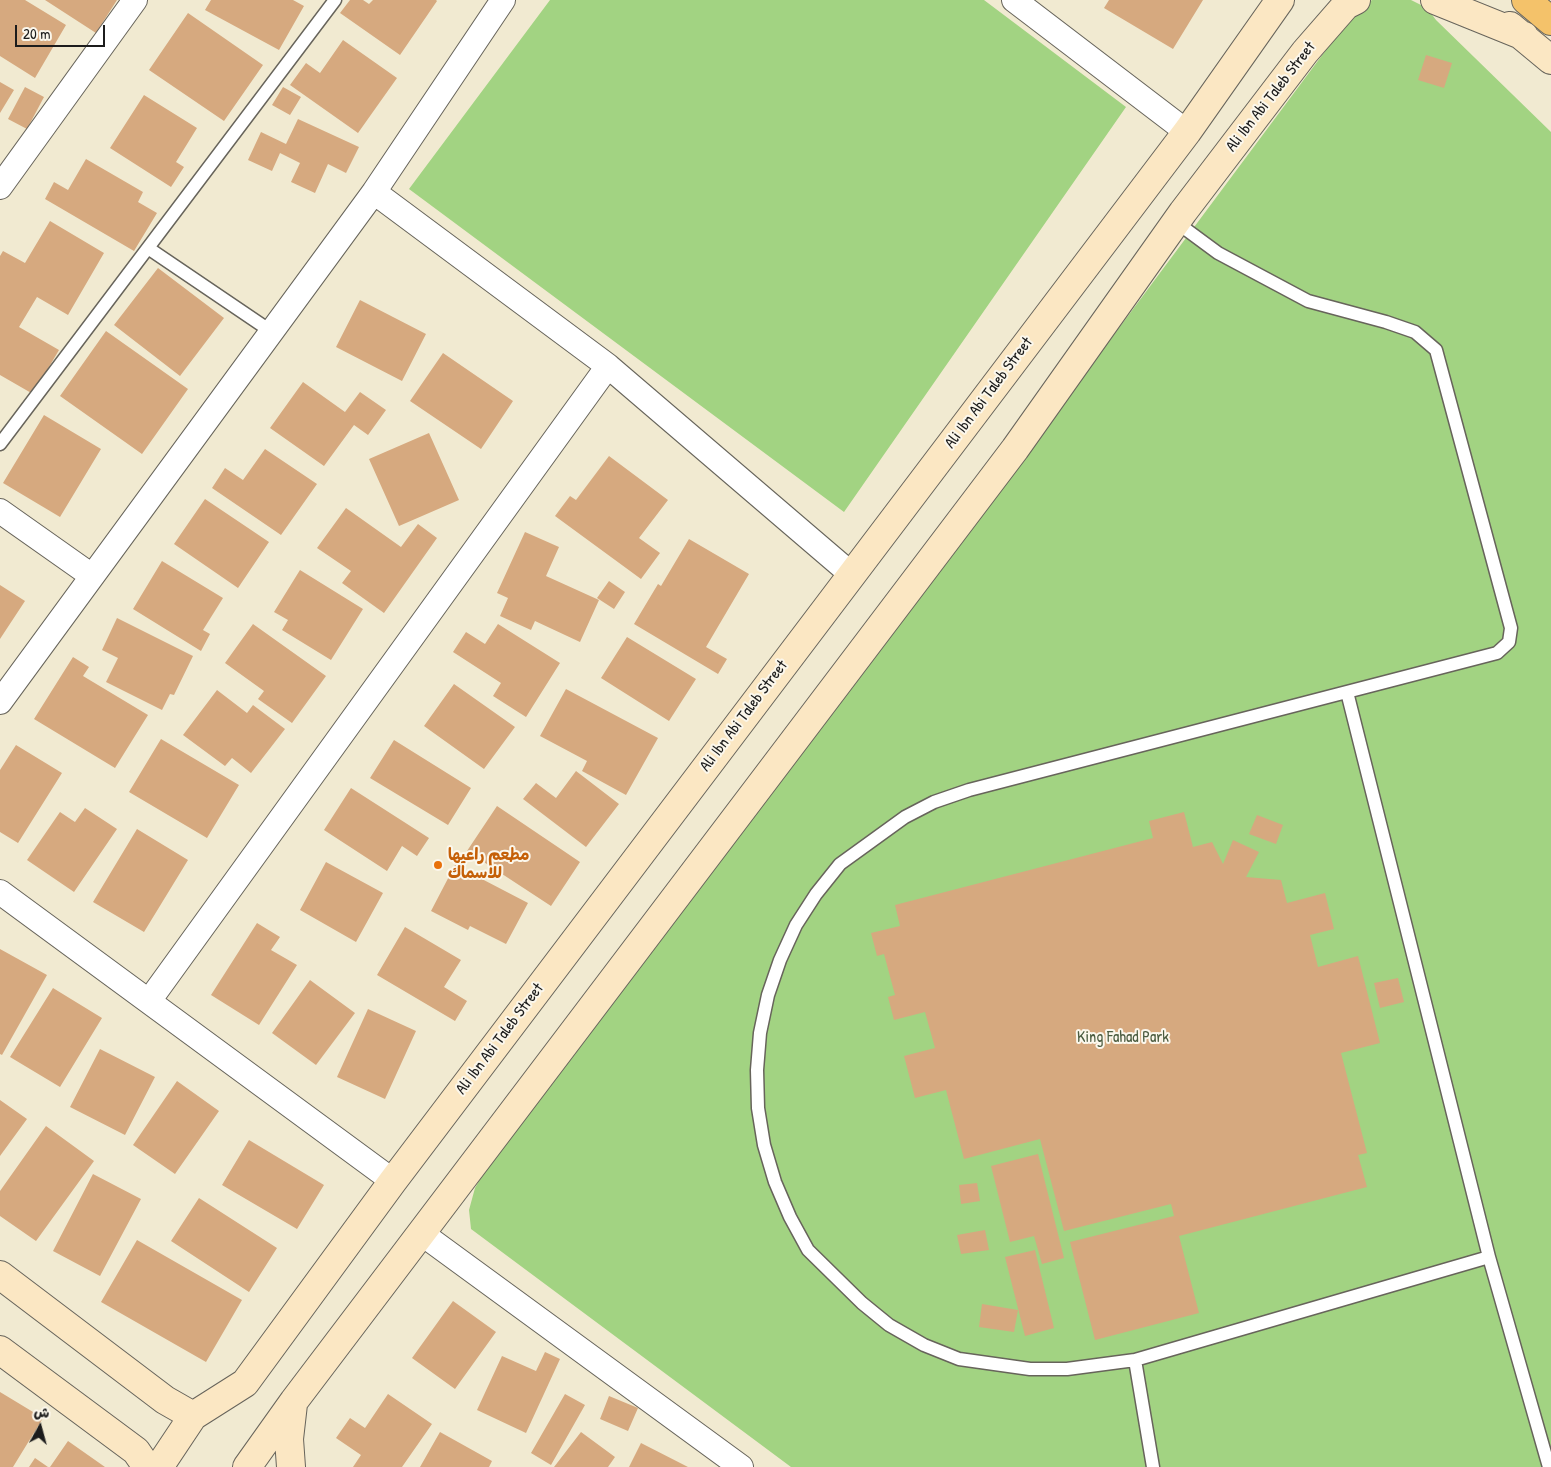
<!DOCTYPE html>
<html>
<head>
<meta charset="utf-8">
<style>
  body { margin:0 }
  #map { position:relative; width:1551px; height:1467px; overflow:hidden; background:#f1ead1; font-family:"Patrick Hand","Playpen Sans Arabic",sans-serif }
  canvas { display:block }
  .north { position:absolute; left:15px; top:1402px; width:50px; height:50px; -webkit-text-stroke:4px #fbf7ec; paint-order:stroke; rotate:7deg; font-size:14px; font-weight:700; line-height:20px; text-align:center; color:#1c1c1c }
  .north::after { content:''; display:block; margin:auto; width:18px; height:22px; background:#1c1c1c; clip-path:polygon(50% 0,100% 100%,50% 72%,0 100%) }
  .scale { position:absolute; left:15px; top:25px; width:90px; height:22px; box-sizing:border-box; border:2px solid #1c1c1c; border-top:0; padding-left:6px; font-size:15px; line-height:18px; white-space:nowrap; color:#1c1c1c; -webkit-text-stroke:4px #fbf7ec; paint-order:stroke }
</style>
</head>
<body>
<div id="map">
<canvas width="1551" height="1467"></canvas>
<div class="north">ش</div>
<div class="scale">20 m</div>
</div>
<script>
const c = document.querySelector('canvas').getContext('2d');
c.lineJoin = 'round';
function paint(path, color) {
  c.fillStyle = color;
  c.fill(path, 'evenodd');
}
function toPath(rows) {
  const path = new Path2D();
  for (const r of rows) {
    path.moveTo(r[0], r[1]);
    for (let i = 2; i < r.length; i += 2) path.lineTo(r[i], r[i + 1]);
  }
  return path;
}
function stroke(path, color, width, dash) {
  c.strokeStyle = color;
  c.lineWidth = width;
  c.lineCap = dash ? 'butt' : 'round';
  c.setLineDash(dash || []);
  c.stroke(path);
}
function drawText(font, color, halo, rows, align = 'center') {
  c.font = font + ' "Patrick Hand","Playpen Sans Arabic",sans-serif';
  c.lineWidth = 4;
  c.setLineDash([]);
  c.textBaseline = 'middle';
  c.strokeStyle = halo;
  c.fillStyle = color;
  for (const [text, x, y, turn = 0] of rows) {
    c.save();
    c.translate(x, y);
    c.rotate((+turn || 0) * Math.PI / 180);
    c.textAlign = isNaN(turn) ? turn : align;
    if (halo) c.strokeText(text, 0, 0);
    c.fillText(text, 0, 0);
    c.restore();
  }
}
const green = toPath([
  [550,0,984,0,1126,107,844,512,409,189],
  [1372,0,1411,0,1427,8,1436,20,1551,132,1551,1467,791,1467,471,1229,469,1210,475,1188,484,1172,903,618,1355,11]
]);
const building = toPath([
  [0,0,25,0,66,25,35,78,0,56],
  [45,0,117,0,96,33],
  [211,0,293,0,304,6,279,50,205,10],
  [350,0,363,0,369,4,373,0,436,0,437,1,400,55,340,13],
  [1109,0,1203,0,1173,49,1104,8],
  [188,13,263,65,224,121,149,70],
  [343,40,397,78,358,133,290,85,306,63,320,73],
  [1426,55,1452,63,1444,88,1418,80],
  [0,82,14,90,0,113],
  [25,87,44,97,27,129,8,119],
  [283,87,301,97,290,115,272,105],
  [144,95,197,128,176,162,184,167,171,187,110,148],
  [298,119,359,147,346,173,328,164,315,193,291,182,300,163,280,153,272,171,248,160,261,132,286,144],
  [86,159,143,192,138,202,157,213,134,251,45,199,54,182,68,190],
  [50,221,104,253,68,315,37,297,19,327,59,350,33,394,0,375,0,256,3,251,25,263],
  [158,268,224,318,180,376,114,325],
  [360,300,426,334,402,381,336,347],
  [106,331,188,389,142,454,60,396],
  [443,353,513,401,481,449,410,401],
  [303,382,345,412,360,392,386,410,368,435,354,425,324,466,270,428],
  [44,415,101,449,60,517,3,483],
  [429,433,459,500,399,526,369,459],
  [265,449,317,484,281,535,212,488,225,468,243,480],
  [609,456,668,500,639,538,660,553,641,579,555,516,570,496,576,500],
  [205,499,269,542,238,588,174,544],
  [346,508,401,547,418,524,437,538,384,613,342,583,351,571,317,548],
  [525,532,559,547,546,576,599,600,580,642,535,621,531,630,500,616,508,598,497,593],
  [689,539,749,574,706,647,727,659,718,674,634,624,658,584,661,586],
  [162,561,223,598,203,630,210,634,201,651,133,609],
  [300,570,363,609,331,660,282,630,288,620,274,612],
  [609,581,625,592,614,609,597,598],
  [0,585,25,601,0,639],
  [117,618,193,656,174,695,170,694,162,710,106,682,118,658,102,650],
  [253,624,326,676,292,723,258,699,264,691,225,663],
  [498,624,560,663,526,717,493,696,501,683,453,652,466,632,485,644],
  [627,637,696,679,669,721,601,678],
  [73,657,89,667,83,676,148,715,115,768,34,719],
  [454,684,515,727,484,769,424,726],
  [566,689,658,738,626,795,582,771,587,761,540,736],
  [217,690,247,713,253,705,285,729,251,773,232,758,225,766,183,735],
  [161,739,239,785,207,838,129,792],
  [394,740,471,788,448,825,370,778],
  [16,745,62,773,18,843,0,832,0,770],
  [576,771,619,804,586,847,523,799,536,783,556,798],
  [351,788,429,838,417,856,402,846,387,871,324,830],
  [497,806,580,862,551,906,467,851],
  [85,808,117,829,74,892,27,860,60,812,75,822],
  [1184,812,1193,847,1212,842,1223,864,1233,840,1259,852,1246,877,1281,880,1287,903,1325,893,1334,929,1310,935,1318,967,1358,956,1380,1043,1341,1053,1367,1153,1358,1155,1367,1187,1179,1236,1199,1313,1095,1340,1070,1242,1174,1216,1171,1204,1064,1231,1040,1139,964,1159,946,1090,915,1098,904,1056,935,1048,925,1012,894,1020,888,997,895,995,884,954,877,956,871,933,900,926,895,905,1153,838,1149,821],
  [1257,815,1283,825,1276,844,1249,834],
  [137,829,188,860,144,932,93,902],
  [326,862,383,893,356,942,300,910],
  [455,865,528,903,506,944,470,926,468,930,431,911],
  [257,923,280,937,271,950,297,965,259,1025,211,995],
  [405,927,461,960,444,987,467,1001,455,1021,377,975],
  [0,949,47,975,2,1055,0,1054],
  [1398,978,1404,1002,1380,1008,1374,983],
  [310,980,355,1013,316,1065,272,1033],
  [53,988,102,1018,60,1087,10,1057],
  [368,1009,416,1031,385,1099,337,1077],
  [100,1049,155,1077,125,1135,70,1107],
  [177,1081,219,1111,175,1174,133,1145],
  [0,1100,27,1119,0,1156],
  [46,1126,94,1161,36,1241,0,1216,0,1191],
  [249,1140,324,1185,297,1229,222,1185],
  [1038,1154,1064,1258,1042,1264,1034,1236,1010,1242,991,1166],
  [93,1174,141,1199,100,1276,53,1251],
  [977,1183,980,1201,961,1204,959,1185],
  [199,1198,277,1248,249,1292,171,1241],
  [985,1230,989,1250,961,1254,957,1235],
  [137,1240,242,1300,206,1362,101,1302],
  [1035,1250,1054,1328,1025,1336,1005,1257],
  [453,1301,496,1332,455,1389,412,1358],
  [982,1304,1018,1310,1014,1332,979,1327],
  [545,1352,560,1359,526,1433,477,1410,502,1356,536,1371],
  [0,1392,43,1418,13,1467,0,1467],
  [388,1394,432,1424,402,1467,353,1467,361,1455,336,1438,350,1418,365,1428],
  [565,1394,585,1405,551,1465,531,1453],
  [609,1396,638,1408,628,1431,600,1419],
  [440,1432,492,1461,489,1467,420,1467],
  [581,1432,615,1457,608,1467,554,1467],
  [68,1441,105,1467,50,1467],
  [641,1443,688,1467,629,1467],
  [35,1458,48,1467,29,1467]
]);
const lane = toPath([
  [1176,222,1218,253,1308,301,1386,322,1415,332,1436,350,1511,628,1509,642,1497,653,969,790,934,802,905,817,840,864,816,894,796,925,780,960,768,995,760,1033,757,1070,758,1108,764,1145,775,1182,790,1217,808,1250,862,1303,889,1325,924,1345,959,1359,1030,1369,1067,1369,1135,1360,1489,1257,1549,1467],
  [148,248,272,332],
  [0,444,335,0],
  [1347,692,1489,1257],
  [1135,1360,1153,1467]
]);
const street = toPath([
  [1014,0,1187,132],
  [0,187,135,0],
  [374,192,608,366,851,574],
  [0,511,92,576],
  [0,702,374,192,503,0],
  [0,892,393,1181],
  [149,1001,608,366],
  [421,1233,741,1467]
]);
const secondary = toPath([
  [1435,0,1524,36],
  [1510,26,1551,60],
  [0,1275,165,1400,193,1416],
  [0,1350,136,1451,147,1467],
  [159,1467,193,1416,245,1383,393,1181,1187,132,1280,0],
  [247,1467,294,1401,1015,449,1183,212,1305,52,1346,5,1356,0],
  [291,1467,289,1439,293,1404]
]);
const highway = toPath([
  [1526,0,1551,21]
]);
const markers = [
  [438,865,5,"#e8710a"]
];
const streetNames = [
  ["Ali Ibn Abi Taleb Street",1271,97,-52],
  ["Ali Ibn Abi Taleb Street",989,393,-53],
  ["Ali Ibn Abi Taleb Street",744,716,-53],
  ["Ali Ibn Abi Taleb Street",500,1039,-53]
];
const foodNames = [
  ["مطعم راعيها",448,856],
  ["للاسماك",448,874]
];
const parkNames = [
  ["King Fahad Park",1123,1038]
];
paint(green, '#a2d382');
paint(building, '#d6a97f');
stroke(lane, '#67645b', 15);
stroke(street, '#67645b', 26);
stroke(secondary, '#67645b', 30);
stroke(highway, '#67645b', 30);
stroke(lane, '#fff', 12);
stroke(street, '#fff', 24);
stroke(secondary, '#fbe7c3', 28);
stroke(highway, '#f4c26a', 28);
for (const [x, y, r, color] of markers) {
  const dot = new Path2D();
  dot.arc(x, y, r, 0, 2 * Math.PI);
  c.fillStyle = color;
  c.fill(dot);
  stroke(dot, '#fbf7ec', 2);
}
drawText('16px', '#1c1c1c', '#fbf7ec', streetNames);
drawText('bold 16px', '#c56008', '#fbf7ec', foodNames, 'left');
drawText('16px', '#4b5c40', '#fbf7ec', parkNames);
</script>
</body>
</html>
